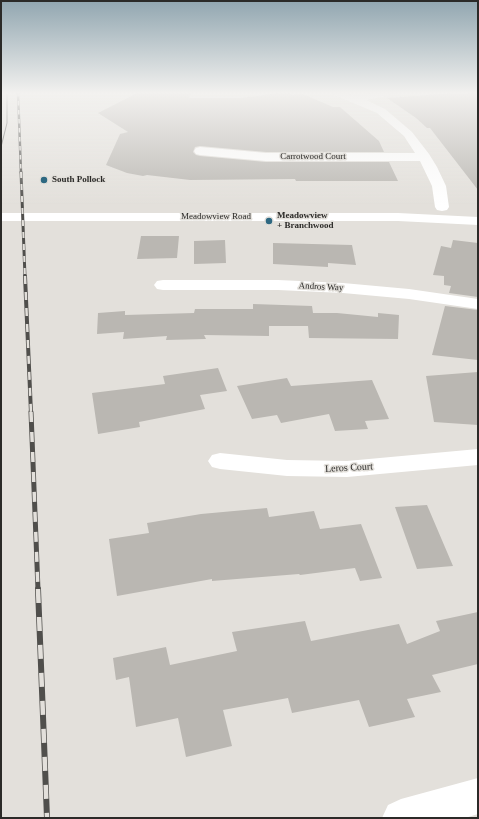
<!DOCTYPE html>
<html>
<head>
<meta charset="utf-8">
<style>
  body { margin:0 }
  #map { position:relative; width:479px; height:819px; overflow:hidden; background:#e3e0db; font-family:Georgia,serif }
  canvas { display:block }
  .frame { position:absolute; inset:0; border:2px solid #2b2a28; pointer-events:none }
</style>
</head>
<body>
<div id="map">
<canvas width="479" height="819"></canvas>
<div class="frame"></div>
</div>
<script>
const c = document.querySelector('canvas').getContext('2d');
c.lineJoin = 'round';
function paint(path, color) {
  c.fillStyle = color;
  c.fill(path, 'evenodd');
}
function toPath(rows) {
  const path = new Path2D();
  for (const r of rows) {
    path.moveTo(r[0], r[1]);
    for (let i = 2; i < r.length; i += 2) path.lineTo(r[i], r[i + 1]);
  }
  return path;
}
function stroke(path, color, width, dash) {
  c.strokeStyle = color;
  c.lineWidth = width;
  c.lineCap = dash ? 'butt' : 'round';
  c.setLineDash(dash || []);
  c.stroke(path);
}
function drawText(font, color, halo, rows, align = 'center') {
  c.font = font + ' Georgia,serif';
  c.lineWidth = 3;
  c.setLineDash([]);
  c.textBaseline = 'middle';
  c.strokeStyle = halo;
  c.fillStyle = color;
  for (const [text, x, y, turn = 0] of rows) {
    c.save();
    c.translate(x, y);
    c.rotate((+turn || 0) * Math.PI / 180);
    c.textAlign = isNaN(turn) ? turn : align;
    if (halo) c.strokeText(text, 0, 0);
    c.fillText(text, 0, 0);
    c.restore();
  }
}
const building = toPath([
  [139,92,191,92,189,98,241,98,286,92,292,95,303,94,333,107,340,107,379,141,384,152,266,152,200,146,195,147,193,152,196,155,200,156,266,162,389,162,398,181,296,181,295,179,190,180,147,175,143,176,127,173,106,165,120,134,128,132,98,113],
  [478,93,478,190,430,128,427,128,416,118,387,98,441,94],
  [141,236,179,236,177,258,137,259],
  [225,240,226,263,194,264,194,241],
  [453,240,478,243,478,297,449,293,451,286,444,285,444,276,433,275,441,246,451,248],
  [273,243,352,245,356,265,328,263,328,267,273,264],
  [253,304,312,306,313,313,337,313,378,317,378,313,399,315,398,339,309,338,308,326,269,326,269,336,204,335,206,339,166,340,167,336,123,339,124,332,97,334,98,313,125,311,125,315,194,313,195,309,253,309],
  [445,306,478,310,478,360,432,355],
  [218,368,227,391,200,395,205,409,139,422,140,427,98,434,92,393,165,384,163,376],
  [478,372,478,425,434,422,426,376],
  [287,378,291,386,372,380,389,419,365,421,368,429,335,431,329,414,281,423,277,415,252,419,237,386],
  [427,505,453,566,417,569,395,507],
  [267,508,269,517,314,511,320,529,361,524,382,578,360,581,355,568,300,575,299,574,212,581,212,579,117,596,109,539,149,533,147,523,201,514],
  [478,612,478,664,432,675,441,692,407,699,415,717,369,727,359,700,292,713,288,698,223,710,232,746,186,757,178,718,136,727,129,677,116,680,113,658,166,647,170,665,237,651,232,632,305,621,311,641,399,624,407,644,440,631,436,621]
]);
const minor = toPath([
  [331,92,344,92,355,96,376,92,395,92,394,94,366,100,385,109,412,132,429,154,437,167,446,186,449,207,447,210,442,211,437,210,435,207,432,186,420,161,266,161,200,155,196,154,194,151,196,148,200,147,266,153,415,153,404,136,377,113,332,94,331,92],
  [163,280,278,280,343,283,409,289,478,299,478,309,409,299,343,293,278,290,163,290,157,289,154,285,157,281,163,280],
  [478,449,478,465,347,477,287,476,220,469,212,467,208,461,212,455,220,453,287,460,347,461,478,449],
  [478,778,478,814,465,818,382,818,388,805,401,799,478,778]
]);
const major = toPath([
  [1,213,398,213,478,217,478,225,398,221,1,221,1,213]
]);
const tram = toPath([
  [1,147,7,123,7,92]
]);
const railFar4 = toPath([
  [18,92,21,173]
]);
const railFar3 = toPath([
  [21,172,25,277]
]);
const railFar2 = toPath([
  [25,276,31,413]
]);
const railFar1 = toPath([
  [31,412,38,590]
]);
const rail = toPath([
  [38,589,47,818]
]);
const markers = [
  [44,180,4,"#2e6881"],
  [269,221,4,"#2e6881"]
];
const farStreetnames = [
  ["Carrotwood Court",313,157],
  ["Meadowview Road",216,217],
  ["Andros Way",321,287,3]
];
const farPoinames = [
  ["South Pollock",52,180],
  ["Meadowview",277,216],
  ["+ Branchwood",277,226]
];
const streetNames = [
  ["Leros Court",349,468,-3]
];
paint(building, '#bab7b2');
paint(minor, '#fff');
paint(major, '#fff');
stroke(tram, '#504f4c', 1);
stroke(railFar4, '#504f4c', 2.5);
stroke(railFar3, '#504f4c', 3);
stroke(railFar2, '#504f4c', 4);
stroke(railFar1, '#504f4c', 5);
stroke(rail, '#504f4c', 6);
stroke(railFar4, '#e3e0db', 1.5, [4.5]);
stroke(railFar3, '#e3e0db', 2, [6]);
stroke(railFar2, '#e3e0db', 2.5, [8]);
stroke(railFar1, '#e3e0db', 3.5, [10]);
stroke(rail, '#e3e0db', 4.5, [14]);
const sky = c.createLinearGradient(0, 0, 0, 206);
sky.addColorStop(0, '#91a6b0');
sky.addColorStop(0.45, '#f2f1ef');
sky.addColorStop(1, '#f2f1ef00');
c.fillStyle = sky;
c.fillRect(0, 0, 479, 206);
for (const [x, y, r, color] of markers) {
  const dot = new Path2D();
  dot.arc(x, y, r, 0, 2 * Math.PI);
  c.fillStyle = color;
  c.fill(dot);
  stroke(dot, '#e3e0db', 1.5);
}
drawText('9px', '#2b2a28', '#e3e0db', farStreetnames);
drawText('bold 9px', '#2b2a28', '#e3e0db', farPoinames, 'left');
drawText('10px', '#2b2a28', '#e3e0db', streetNames);
</script>
</body>
</html>
